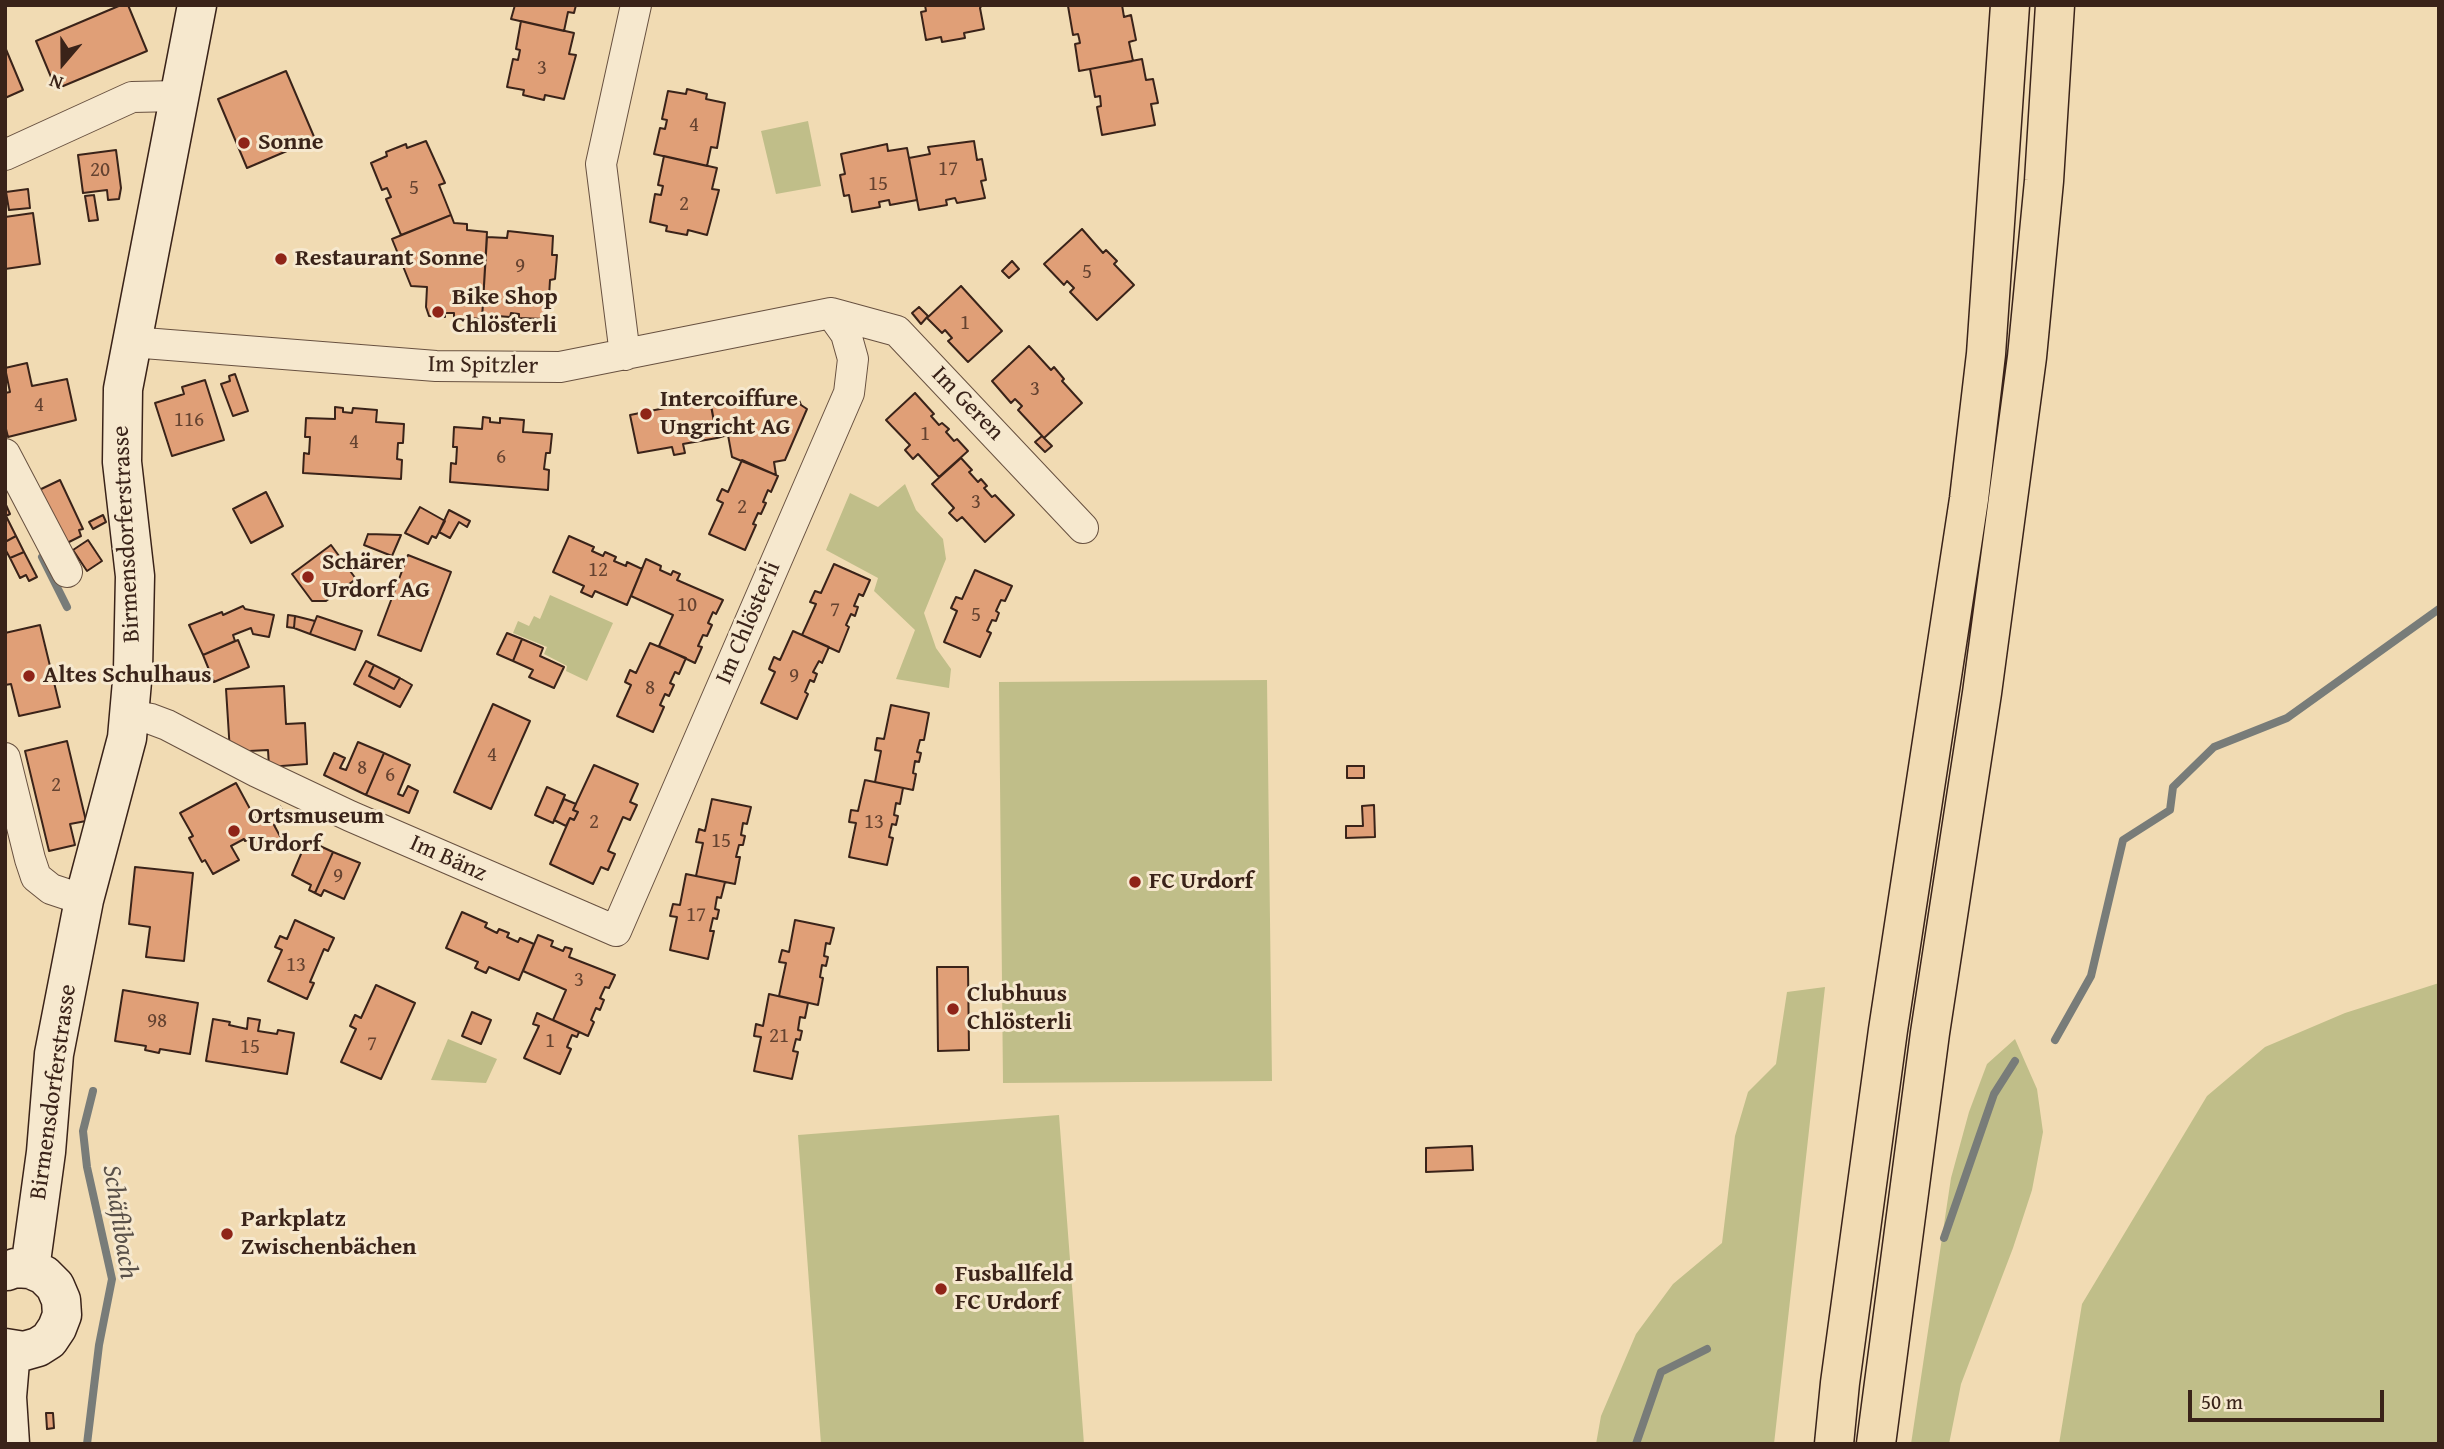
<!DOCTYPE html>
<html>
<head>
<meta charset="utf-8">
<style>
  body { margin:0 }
  #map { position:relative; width:2444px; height:1449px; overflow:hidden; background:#f1dbb3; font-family:"Gentium Book Plus",serif }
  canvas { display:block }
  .frame { position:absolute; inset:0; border:7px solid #3a2319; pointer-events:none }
  .north { position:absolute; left:28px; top:28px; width:70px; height:70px; -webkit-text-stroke:5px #f6e8ce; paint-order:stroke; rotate:200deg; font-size:19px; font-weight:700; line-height:28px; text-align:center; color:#3a2319 }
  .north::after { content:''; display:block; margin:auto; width:24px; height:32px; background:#3a2319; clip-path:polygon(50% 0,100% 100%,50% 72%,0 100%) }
  .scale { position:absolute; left:2188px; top:1390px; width:196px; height:32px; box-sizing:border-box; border:4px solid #3a2319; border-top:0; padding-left:9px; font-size:21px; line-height:24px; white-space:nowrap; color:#3a2319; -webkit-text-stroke:5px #f6e8ce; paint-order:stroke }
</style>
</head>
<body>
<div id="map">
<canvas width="2444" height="1449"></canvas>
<div class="frame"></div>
<div class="north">N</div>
<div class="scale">50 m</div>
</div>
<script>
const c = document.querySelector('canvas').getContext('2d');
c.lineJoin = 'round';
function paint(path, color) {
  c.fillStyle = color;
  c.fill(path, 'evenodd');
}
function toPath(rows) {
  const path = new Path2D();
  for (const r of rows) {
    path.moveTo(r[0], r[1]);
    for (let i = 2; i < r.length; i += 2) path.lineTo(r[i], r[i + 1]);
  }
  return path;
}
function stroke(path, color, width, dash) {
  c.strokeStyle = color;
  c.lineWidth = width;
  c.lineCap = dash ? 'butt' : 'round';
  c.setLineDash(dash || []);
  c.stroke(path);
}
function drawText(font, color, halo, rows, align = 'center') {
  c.font = font + ' "Gentium Book Plus",serif';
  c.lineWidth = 6;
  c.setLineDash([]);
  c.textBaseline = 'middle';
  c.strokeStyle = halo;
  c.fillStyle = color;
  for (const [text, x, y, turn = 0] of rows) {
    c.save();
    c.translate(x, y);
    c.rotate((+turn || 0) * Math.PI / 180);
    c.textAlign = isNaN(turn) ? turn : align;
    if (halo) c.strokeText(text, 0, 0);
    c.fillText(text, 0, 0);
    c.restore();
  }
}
const green = toPath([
  [808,121,821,186,776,194,761,131],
  [905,484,916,510,943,539,946,559,924,613,936,648,951,669,949,688,896,679,915,630,874,591,878,578,826,550,850,493,878,507],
  [550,595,613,623,587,681,566,671,567,666,544,654,547,647,513,633,518,621,529,626,534,616,540,619],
  [1267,680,1272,1081,1003,1083,999,682],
  [2439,983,2439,1444,2059,1444,2082,1304,2207,1096,2265,1047,2345,1013],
  [1825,987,1774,1444,1596,1444,1601,1416,1636,1334,1673,1284,1722,1243,1735,1136,1748,1092,1776,1064,1787,992],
  [448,1039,497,1059,486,1083,431,1080],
  [2015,1039,2037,1089,2043,1132,2032,1190,2013,1248,1961,1384,1949,1444,1911,1444,1951,1178,1969,1112,1987,1064],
  [1059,1115,1084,1444,821,1444,798,1135]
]);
const stream = toPath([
  [42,557,67,607],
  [2055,1040,2091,976,2123,840,2170,810,2173,787,2214,747,2287,718,2439,609],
  [1944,1238,1994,1094,2015,1061],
  [87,1444,99,1345,112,1279,87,1167,83,1131,93,1091],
  [1636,1444,1661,1372,1707,1349]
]);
const building = toPath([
  [121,5,128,5,147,51,56,89,36,41,121,5],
  [515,5,576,5,574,13,568,12,564,31,511,19,515,5],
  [925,5,982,5,980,8,984,29,964,33,965,38,942,42,941,37,926,40,921,12,926,11,925,5],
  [1074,5,1122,5,1124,17,1131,15,1136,40,1129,42,1133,61,1079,71,1075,44,1080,43,1079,38,1078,34,1073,35,1068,6,1074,5],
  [521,21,574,33,569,54,576,55,564,99,545,95,544,100,523,95,524,90,507,87,513,59,518,60,520,50,516,49,521,21],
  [5,47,23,90,5,98,5,47],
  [1142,59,1146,80,1153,79,1158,103,1151,104,1155,125,1102,135,1097,107,1101,106,1100,96,1095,97,1090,69,1142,59],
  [286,71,315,139,247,168,218,99,286,71],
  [687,89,707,94,706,99,725,103,717,148,711,147,707,166,654,154,660,128,665,129,667,120,662,119,668,91,686,94,687,89],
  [426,141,445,183,439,185,451,215,401,235,386,199,391,197,387,188,382,190,371,163,387,156,386,152,406,144,407,148,426,141],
  [974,141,977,160,982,159,986,180,981,181,985,198,957,203,955,198,946,200,947,205,919,210,909,158,930,154,928,147,974,141],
  [887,144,888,151,907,148,917,200,890,205,889,200,879,202,880,207,852,212,849,195,844,196,840,175,845,174,841,154,887,144],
  [116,150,121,188,119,199,108,200,107,190,83,193,78,155,116,150],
  [664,156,717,168,712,189,719,190,707,235,688,230,687,235,666,231,667,226,650,222,655,194,661,195,663,186,658,185,664,156],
  [28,189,30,208,9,210,6,192,28,189],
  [94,195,98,220,89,221,85,196,94,195],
  [33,213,40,264,5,269,5,217,33,213],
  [451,215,454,223,467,224,467,230,487,232,482,319,454,317,454,313,445,313,445,317,429,316,426,307,427,287,411,286,392,239,451,215],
  [1082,229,1103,253,1106,250,1117,261,1114,264,1134,285,1097,320,1070,292,1074,288,1067,281,1064,285,1044,264,1082,229],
  [508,231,553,236,552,255,557,255,555,279,550,280,548,314,544,319,519,318,519,314,511,313,510,317,484,315,482,319,487,237,507,238,508,231],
  [1012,261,1019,269,1009,278,1002,271,1012,261],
  [961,286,1002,331,968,362,948,341,952,338,945,330,942,333,927,318,961,286],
  [919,307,928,316,921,324,912,313,919,307],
  [1029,346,1051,370,1054,367,1064,379,1062,381,1082,403,1044,438,1018,410,1022,406,1015,399,1011,403,992,381,1029,346],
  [27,363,32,386,67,379,76,420,8,437,5,425,5,393,10,392,5,368,27,363],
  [235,374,248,411,233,416,221,384,230,381,229,376,235,374],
  [205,380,224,440,172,456,155,403,184,394,182,387,205,380],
  [915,393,934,414,931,416,939,425,942,423,949,429,946,432,954,441,957,439,968,451,939,477,918,454,913,459,905,450,910,445,886,420,915,393],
  [760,395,762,404,798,398,801,405,807,409,785,460,774,462,776,475,732,457,728,435,717,438,711,406,760,395],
  [710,399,717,438,683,444,685,453,674,455,672,447,638,453,630,415,710,399],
  [335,407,343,408,343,412,352,413,353,408,377,410,376,422,404,424,403,443,398,443,397,459,402,460,401,479,303,473,304,453,309,454,310,437,305,437,306,418,335,419,335,407],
  [483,417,490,418,490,422,500,423,500,418,524,420,523,432,552,434,550,453,546,453,544,469,549,470,548,490,450,482,451,463,456,464,457,447,453,447,454,427,482,429,483,417],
  [1042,436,1052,446,1045,452,1035,442,1042,436],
  [961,458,972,470,969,472,978,482,981,479,987,486,984,488,992,497,995,495,1014,515,985,542,962,517,957,521,949,513,954,508,932,484,961,458],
  [742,460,778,476,771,492,768,490,763,502,766,503,761,514,758,513,753,524,756,525,745,550,709,534,723,503,717,500,722,489,728,492,742,460],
  [60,480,83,529,79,530,81,536,61,546,35,492,60,480],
  [266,492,283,526,251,543,233,509,266,492],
  [6,505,10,514,6,516,16,536,5,542,6,505],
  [420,507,445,521,436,538,432,536,428,544,405,533,420,507],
  [449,510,470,521,467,527,459,522,450,538,439,532,449,510],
  [103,515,106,522,93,529,89,522,103,515],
  [368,534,401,535,392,556,364,545,368,534],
  [16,536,24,552,10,558,5,549,5,542,16,536],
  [569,536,594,547,592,551,603,556,605,552,616,557,614,561,626,566,627,562,642,569,627,605,595,591,592,597,581,592,584,586,553,572,569,536],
  [88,540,102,561,87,571,73,550,88,540],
  [331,545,356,579,326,601,312,601,292,574,331,545],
  [24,552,37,577,29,581,26,575,20,578,10,558,24,552],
  [408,555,451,572,421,651,378,635,408,555],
  [646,559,661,566,660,570,671,575,673,571,680,574,677,580,723,600,716,614,713,612,708,623,712,625,707,636,703,635,698,646,702,647,695,663,659,646,673,615,631,596,646,559],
  [834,564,870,580,863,596,859,594,854,606,858,607,855,616,851,614,846,625,849,627,839,652,802,635,816,604,810,602,815,591,821,593,834,564],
  [975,570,1012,586,1005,601,1001,600,996,611,999,613,996,621,992,620,987,631,991,633,980,657,944,642,957,611,951,608,956,597,962,599,975,570],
  [243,606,245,609,274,615,269,637,253,634,251,628,233,635,235,641,203,655,189,625,222,612,223,615,243,606],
  [288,615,295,616,294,628,287,627,288,615],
  [295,616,315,621,310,634,294,628,295,616],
  [317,616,362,631,355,650,310,634,317,616],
  [40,625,60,707,19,716,11,684,5,685,5,633,40,625],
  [793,631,829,647,822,663,819,661,813,672,817,674,814,682,810,680,805,692,808,694,797,719,761,703,775,672,769,669,774,657,780,660,793,631],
  [507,633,522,639,513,661,497,654,507,633],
  [522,639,543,648,540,656,564,667,554,688,529,677,533,670,513,661,522,639],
  [238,640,249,667,214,682,203,655,238,640],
  [650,643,686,658,679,674,675,672,670,683,674,685,669,696,665,694,660,705,664,707,653,732,617,716,631,685,625,682,630,670,636,673,650,643],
  [366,661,374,665,369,676,394,689,400,678,412,685,400,707,354,684,366,661],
  [374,665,400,678,394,689,369,676,374,665],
  [284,686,286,724,305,723,307,764,269,767,268,750,230,752,226,689,284,686],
  [493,704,530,721,491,809,454,792,493,704],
  [891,705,929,713,924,740,920,740,917,752,921,753,919,762,915,761,913,773,916,774,913,790,875,782,881,751,875,750,877,738,884,739,891,705],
  [67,741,86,821,70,824,75,845,49,851,25,751,67,741],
  [358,742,384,753,366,795,324,775,334,753,345,758,340,768,346,770,358,742],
  [384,753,410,765,398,794,403,796,408,786,418,791,409,813,366,795,384,753],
  [594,765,638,784,630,802,637,805,630,820,623,817,608,851,615,854,608,870,601,867,593,884,550,864,570,818,574,820,578,812,573,810,594,765],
  [1347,766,1364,766,1364,778,1347,778,1347,766],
  [865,780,903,788,900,804,896,803,894,815,898,816,896,825,892,824,889,837,893,838,887,865,849,857,856,823,849,822,851,810,858,811,865,780],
  [236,783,256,820,280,806,286,819,274,825,281,838,256,851,249,839,245,841,244,839,231,846,239,860,213,874,205,860,202,862,189,838,193,836,180,813,236,783],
  [547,787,565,795,553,823,535,815,547,787],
  [564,799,576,804,573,810,578,812,574,820,570,818,566,826,554,820,564,799],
  [712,799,751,807,747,824,743,823,741,835,745,836,743,845,739,845,736,857,740,857,735,884,696,876,703,843,696,842,699,829,705,831,712,799],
  [1374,805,1375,837,1346,838,1346,826,1363,826,1362,806,1374,805],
  [307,840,333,852,315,893,309,890,311,885,292,875,307,840],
  [333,852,360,863,344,899,324,890,321,896,315,893,333,852],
  [135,867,193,873,184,961,146,957,150,927,129,924,135,867],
  [686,874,725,882,721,898,717,897,715,909,719,910,717,919,713,918,710,931,714,931,708,959,670,950,677,917,670,916,673,904,680,905,686,874],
  [462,912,487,923,485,927,497,933,499,929,509,933,507,937,518,942,520,938,534,944,519,980,489,967,486,973,475,968,478,962,446,948,462,912],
  [295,920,334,938,328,951,324,949,310,982,314,983,307,999,268,981,282,950,275,947,280,936,287,939,295,920],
  [795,920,834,928,830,944,826,943,824,956,828,957,826,966,822,965,820,977,823,978,818,1005,779,996,786,963,779,962,782,950,789,952,795,920],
  [538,935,553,941,551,946,563,951,565,947,572,949,569,957,615,975,609,988,605,987,600,998,604,1000,600,1010,596,1008,591,1020,594,1022,588,1036,553,1020,566,990,523,971,538,935],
  [937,967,968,967,969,1050,938,1051,937,967],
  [376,985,415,1003,381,1079,341,1062,356,1029,350,1026,355,1015,361,1018,376,985],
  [123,990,198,1003,190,1054,160,1049,159,1053,145,1050,146,1046,115,1041,123,990],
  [769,994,808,1003,805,1018,800,1017,798,1030,802,1031,800,1040,796,1039,793,1051,798,1052,792,1079,754,1071,761,1037,754,1036,756,1024,763,1026,769,994],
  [472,1012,491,1020,481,1044,462,1036,472,1012],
  [537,1013,579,1032,577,1037,572,1035,567,1047,571,1049,560,1074,524,1058,539,1026,533,1024,537,1013],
  [248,1018,260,1020,258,1031,277,1034,278,1030,294,1033,287,1074,206,1061,213,1019,230,1022,229,1025,247,1029,248,1018],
  [1472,1146,1473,1170,1426,1172,1426,1148,1472,1146],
  [46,1413,53,1413,54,1428,47,1429,46,1413]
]);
const minor = toPath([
  [5,155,132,97,178,96],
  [131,342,436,366,560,367,831,313,897,331,1083,528],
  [625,355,601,164,636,5],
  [5,454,67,572],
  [130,715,151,719,167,725,257,772,350,816,616,931,849,393,853,359,846,334,831,313],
  [5,758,30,859,36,877,51,889,84,900]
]);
const secondary = toPath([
  [30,1269,46,1152,54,1054,84,900,127,738,133,670,135,576,122,462,123,389,197,5],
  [5,1348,24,1351,38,1347,49,1340,57,1328,62,1315,61,1300,55,1286,44,1275,30,1269,15,1268,7,1271],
  [10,1444,7,1397,11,1350]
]);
const motorway = toPath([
  [1834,1444,1840,1383,1888,1030,1969,499,1986,354,2010,5],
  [1876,1444,1930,1033,1982,693,2027,357,2044,181,2055,5]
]);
const markers = [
  [244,143,7,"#8f2418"],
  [281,259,7,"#8f2418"],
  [438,312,7,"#8f2418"],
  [646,414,7,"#8f2418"],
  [308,577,7,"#8f2418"],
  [29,676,7,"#8f2418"],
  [234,831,7,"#8f2418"],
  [1135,882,7,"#8f2418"],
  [953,1009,7,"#8f2418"],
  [227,1234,7,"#8f2418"],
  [941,1289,7,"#8f2418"]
];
const numberNames = [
  ["3",542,69],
  ["4",694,126],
  ["17",948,170],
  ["20",100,171],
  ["15",878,185],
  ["5",414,189],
  ["2",684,205],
  ["9",520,267],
  ["5",1087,273],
  ["1",965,324],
  ["3",1035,390],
  ["4",39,406],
  ["116",189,421],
  ["1",925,435],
  ["4",354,443],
  ["6",501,458],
  ["3",976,503],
  ["2",742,508],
  ["12",598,571],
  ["10",687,606],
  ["7",835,611],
  ["5",976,616],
  ["9",794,677],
  ["8",650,689],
  ["4",492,756],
  ["8",362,769],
  ["6",390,776],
  ["2",56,786],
  ["2",594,823],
  ["13",874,823],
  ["15",721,842],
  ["9",338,877],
  ["17",696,916],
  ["13",296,966],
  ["3",579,981],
  ["98",157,1022],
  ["21",779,1037],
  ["1",550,1042],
  ["7",372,1045],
  ["15",250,1048]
];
const poiNames = [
  ["Sonne",258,143],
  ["Restaurant Sonne",295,259],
  ["Bike Shop",452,298],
  ["Chlösterli",452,326],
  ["Intercoiffure",660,400],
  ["Ungricht AG",660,428],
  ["Schärer",322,563],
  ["Urdorf AG",322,591],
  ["Altes Schulhaus",43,676],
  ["Ortsmuseum",248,817],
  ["Urdorf",248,845],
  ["FC Urdorf",1149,882],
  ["Clubhuus",967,995],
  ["Chlösterli",967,1023],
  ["Parkplatz",241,1220],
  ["Zwischenbächen",241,1248],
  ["Fusballfeld",955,1275],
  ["FC Urdorf",955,1303]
];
const streetNames = [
  ["Im Spitzler",483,366,1],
  ["Im Geren",967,404,46],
  ["Birmensdorferstrasse",127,534,-93],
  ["Im Chlösterli",749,623,-67],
  ["Im Bänz",448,859,24],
  ["Birmensdorferstrasse",54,1092,-82]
];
const waterNames = [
  ["Schäflibach",119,1222,81]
];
paint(green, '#c0be89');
stroke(stream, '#787c79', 8);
paint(building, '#e09f77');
stroke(building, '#3a2319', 2);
stroke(minor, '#685140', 32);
stroke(secondary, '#3a2319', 41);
stroke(motorway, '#3a2319', 41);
stroke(minor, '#f6e8ce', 30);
stroke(secondary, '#f6e8ce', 38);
stroke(motorway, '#f1dbb3', 38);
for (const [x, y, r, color] of markers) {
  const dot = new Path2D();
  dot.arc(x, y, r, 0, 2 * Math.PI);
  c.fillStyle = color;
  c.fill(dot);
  stroke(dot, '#f6e8ce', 2.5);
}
drawText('21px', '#644230', null, numberNames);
drawText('bold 24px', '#3a2319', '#f6e8ce', poiNames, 'left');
drawText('24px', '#3a2319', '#f6e8ce', streetNames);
drawText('italic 26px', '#595049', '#f6e8ce', waterNames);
</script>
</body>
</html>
